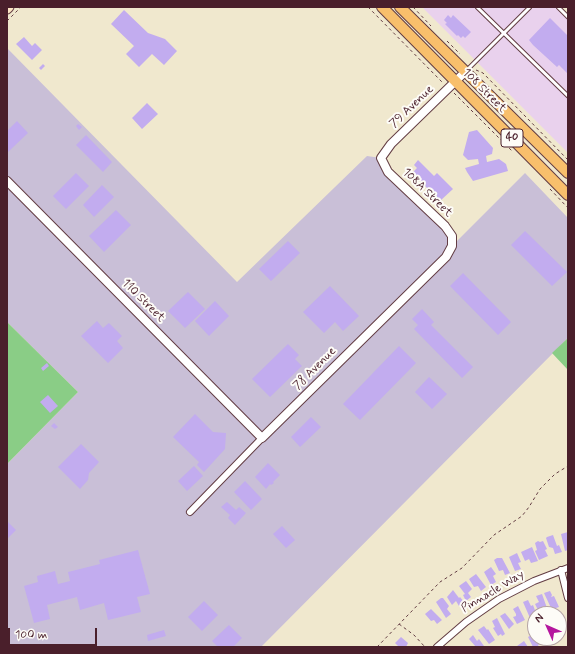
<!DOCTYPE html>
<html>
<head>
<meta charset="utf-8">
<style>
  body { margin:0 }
  #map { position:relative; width:575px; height:654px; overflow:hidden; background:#f0e8ce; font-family:Mynerve,sans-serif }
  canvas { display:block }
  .frame { position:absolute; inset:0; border:8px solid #4a1f2b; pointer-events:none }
  .north { position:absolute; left:527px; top:606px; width:40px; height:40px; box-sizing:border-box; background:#fdfcf7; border:1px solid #b5a4a5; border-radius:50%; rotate:315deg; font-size:11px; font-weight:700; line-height:16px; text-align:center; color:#4a1f2b }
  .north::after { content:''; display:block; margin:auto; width:14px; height:18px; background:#b5179e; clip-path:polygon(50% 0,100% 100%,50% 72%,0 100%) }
  .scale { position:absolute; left:8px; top:628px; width:89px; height:18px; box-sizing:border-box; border:2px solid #4a1f2b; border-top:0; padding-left:5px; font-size:12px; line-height:14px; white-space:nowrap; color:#4a1f2b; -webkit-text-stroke:3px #fdfcf7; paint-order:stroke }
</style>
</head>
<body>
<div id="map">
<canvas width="575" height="654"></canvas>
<div class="frame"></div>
<div class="north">N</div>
<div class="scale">100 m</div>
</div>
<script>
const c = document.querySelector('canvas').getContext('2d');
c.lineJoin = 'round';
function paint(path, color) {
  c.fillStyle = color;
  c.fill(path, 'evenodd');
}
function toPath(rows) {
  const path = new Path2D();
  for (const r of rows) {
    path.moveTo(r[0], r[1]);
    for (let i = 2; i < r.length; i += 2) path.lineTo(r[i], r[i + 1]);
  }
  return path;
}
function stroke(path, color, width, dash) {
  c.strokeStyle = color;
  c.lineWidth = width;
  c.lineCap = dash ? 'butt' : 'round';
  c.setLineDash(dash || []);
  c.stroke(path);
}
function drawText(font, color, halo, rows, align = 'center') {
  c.font = font + ' Mynerve,sans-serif';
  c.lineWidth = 4;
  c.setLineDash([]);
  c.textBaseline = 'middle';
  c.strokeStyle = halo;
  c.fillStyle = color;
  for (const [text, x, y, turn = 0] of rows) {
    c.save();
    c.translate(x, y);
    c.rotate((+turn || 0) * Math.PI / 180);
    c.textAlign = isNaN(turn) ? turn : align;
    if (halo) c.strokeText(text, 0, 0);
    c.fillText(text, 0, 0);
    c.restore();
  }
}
const built = toPath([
  [422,7,558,7,568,17,568,153]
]);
const industrial = toPath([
  [7,48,237,282,367,156,381,158,388,172,445,226,452,246,525,173,568,218,568,338,261,647,7,647,7,464,78,392,7,322]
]);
const green = toPath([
  [7,322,78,392,7,464],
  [568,338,568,370,552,353]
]);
const building = toPath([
  [124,10,148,33,165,39,177,51,164,65,152,54,139,67,126,54,134,46,111,24],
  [448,15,451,18,453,15,471,32,465,38,463,36,461,38,458,35,457,36,445,24,447,23,444,20],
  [550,18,568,36,568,74,559,65,557,67,533,45,529,40],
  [24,37,32,46,35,43,42,50,32,60,16,44],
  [43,64,45,66,41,70,39,68],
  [147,103,158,114,142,129,132,118],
  [17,121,28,133,8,152,7,131],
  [78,124,82,127,79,130,76,126],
  [477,130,493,148,492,154,486,156,487,162,499,159,506,164,508,171,473,181,467,172,465,168,479,164,478,159,468,160,463,155,469,132],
  [86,135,112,162,103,172,76,145],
  [418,160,434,176,437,173,453,189,440,201,412,173,417,168,414,165],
  [76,173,89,186,66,209,53,196],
  [102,185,114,197,94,217,83,205],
  [116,210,131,225,104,252,89,236],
  [525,231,567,272,552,286,511,245],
  [288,241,300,253,271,281,259,269],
  [463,273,511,322,498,335,450,286],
  [330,286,359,316,343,331,335,322,324,333,303,312],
  [188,292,205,309,185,328,168,311],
  [215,301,229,316,209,336,195,321],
  [422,309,434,322,431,325,473,367,462,378,414,329,418,325,412,319],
  [97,321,103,328,109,323,122,336,117,341,123,348,108,363,81,336],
  [288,344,299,355,295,359,302,366,270,397,252,379],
  [399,346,416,363,360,420,343,404],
  [47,363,49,366,43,371,41,368],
  [429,377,447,394,432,409,415,392],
  [48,395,58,406,50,413,40,402],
  [195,414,213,432,226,433,225,449,204,472,197,465,199,462,173,437],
  [311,417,321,427,300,447,291,437],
  [54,423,58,427,55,429,51,426],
  [81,444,99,462,89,473,88,480,80,489,58,467],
  [268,463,280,475,273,482,274,483,271,485,270,484,266,489,255,477],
  [194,466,203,476,187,491,178,481],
  [245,481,262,499,251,510,234,492],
  [227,502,236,510,239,507,246,513,235,525,228,518,230,515,221,507],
  [7,521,16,530,7,539],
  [282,526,295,540,286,548,273,534],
  [568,532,568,550,565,551,561,534],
  [553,535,557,546,559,545,562,552,555,554,553,548,549,547,546,538,547,537],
  [538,541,540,542,543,541,547,549,545,550,548,556,539,560,535,551,537,550,535,543],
  [532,547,538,561,531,563,529,559,525,561,521,552],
  [138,550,150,594,137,597,141,612,108,620,104,603,80,610,77,597,47,605,50,619,34,623,24,586,38,582,37,576,55,571,58,584,70,581,68,572,100,564,99,560],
  [517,553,521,562,518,563,521,569,515,571,509,557],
  [497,558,502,558,510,573,505,575,503,570,499,571,494,560],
  [491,567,496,574,493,576,496,582,491,585,484,572],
  [476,574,486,587,481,591,478,586,474,587,469,579],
  [466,581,472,589,468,593,471,597,466,601,463,595,465,594,459,586],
  [453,590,459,598,460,597,464,602,459,606,456,601,452,605,447,597],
  [550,591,552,595,551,597,554,596,559,607,553,609,552,607,551,608,544,593],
  [542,594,547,608,539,612,535,604,539,602,536,596],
  [441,598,443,598,449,606,447,609,451,614,446,618,436,602],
  [528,600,531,606,533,605,536,613,533,615,534,617,530,618,523,602],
  [204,601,218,615,202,631,188,617],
  [518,606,525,620,517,624,513,617,516,616,516,614,513,609],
  [431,609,442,620,437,624,434,620,431,621,425,614],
  [505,613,514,624,509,629,500,616],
  [497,618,505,634,502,636,501,634,498,636,493,628,495,627,492,621],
  [562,624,564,633,559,634,559,625],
  [229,625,242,638,233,647,218,647,212,641],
  [484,626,487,630,488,629,495,640,489,644,478,630],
  [164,630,166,636,148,641,147,635],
  [533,634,535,635,535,638,538,638,541,643,538,645,539,647,533,647,528,637],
  [559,634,561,639,555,641,554,638,559,638],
  [473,635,477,641,479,639,484,646,476,647,469,639],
  [401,637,408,643,406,647,399,647,395,643],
  [542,638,551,638,553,644,548,645,547,641,548,639,543,641],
  [524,641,528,647,518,647,517,646]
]);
const path = toPath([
  [368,7,443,83],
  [413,7,431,26],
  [7,21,21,7],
  [447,41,460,54],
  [476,70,483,73,568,160],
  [454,93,513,152],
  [550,189,568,208],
  [399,624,414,635,425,647],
  [377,647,440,582,462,568,494,535,522,516,529,507,540,489,555,474,568,466]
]);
const service = toPath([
  [477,7,568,96],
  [558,7,568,17],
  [467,70,530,7]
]);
const minor = toPath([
  [190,512,262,438],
  [561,570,568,598],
  [437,647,466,622,499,599,534,581,568,568]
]);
const tertiary = toPath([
  [7,181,262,438,446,257,452,246,452,236,445,226,388,172,381,158,391,144,466,71]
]);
const secondary = toPath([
  [7,9,9,7]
]);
const primary = toPath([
  [382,7,568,195],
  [400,7,568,173]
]);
const shields = [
  [512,138,22]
];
const shieldNames = [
  ["40",512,138]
];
const streetNames = [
  ["108 Street",484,91,45],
  ["79 Avenue",412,107,-44],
  ["108A Street",427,193,44],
  ["110 Street",143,301,45],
  ["78 Avenue",315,369,-45],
  ["Pinnacle Way",493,592,-31]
];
paint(built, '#e9d1ed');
paint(industrial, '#c9bfd7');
paint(green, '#8acd86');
paint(building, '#c2acef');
stroke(service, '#633d43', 5);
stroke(minor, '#633d43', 8);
stroke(tertiary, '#633d43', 10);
stroke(secondary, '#633d43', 11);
stroke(primary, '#633d43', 12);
stroke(path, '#633d43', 1, [3, 3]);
stroke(service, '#fff', 3);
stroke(minor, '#fff', 6);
stroke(tertiary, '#fff', 8);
stroke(secondary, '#fce5c4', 9);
stroke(primary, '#f8bf6c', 10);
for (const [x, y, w] of shields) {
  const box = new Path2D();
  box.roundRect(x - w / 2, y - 9, w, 18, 3);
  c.fillStyle = '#fdfcf7';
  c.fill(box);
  stroke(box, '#4a1f2b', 1);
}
drawText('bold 11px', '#4a1f2b', null, shieldNames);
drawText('12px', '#4a1f2b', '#fdfcf7', streetNames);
</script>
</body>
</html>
